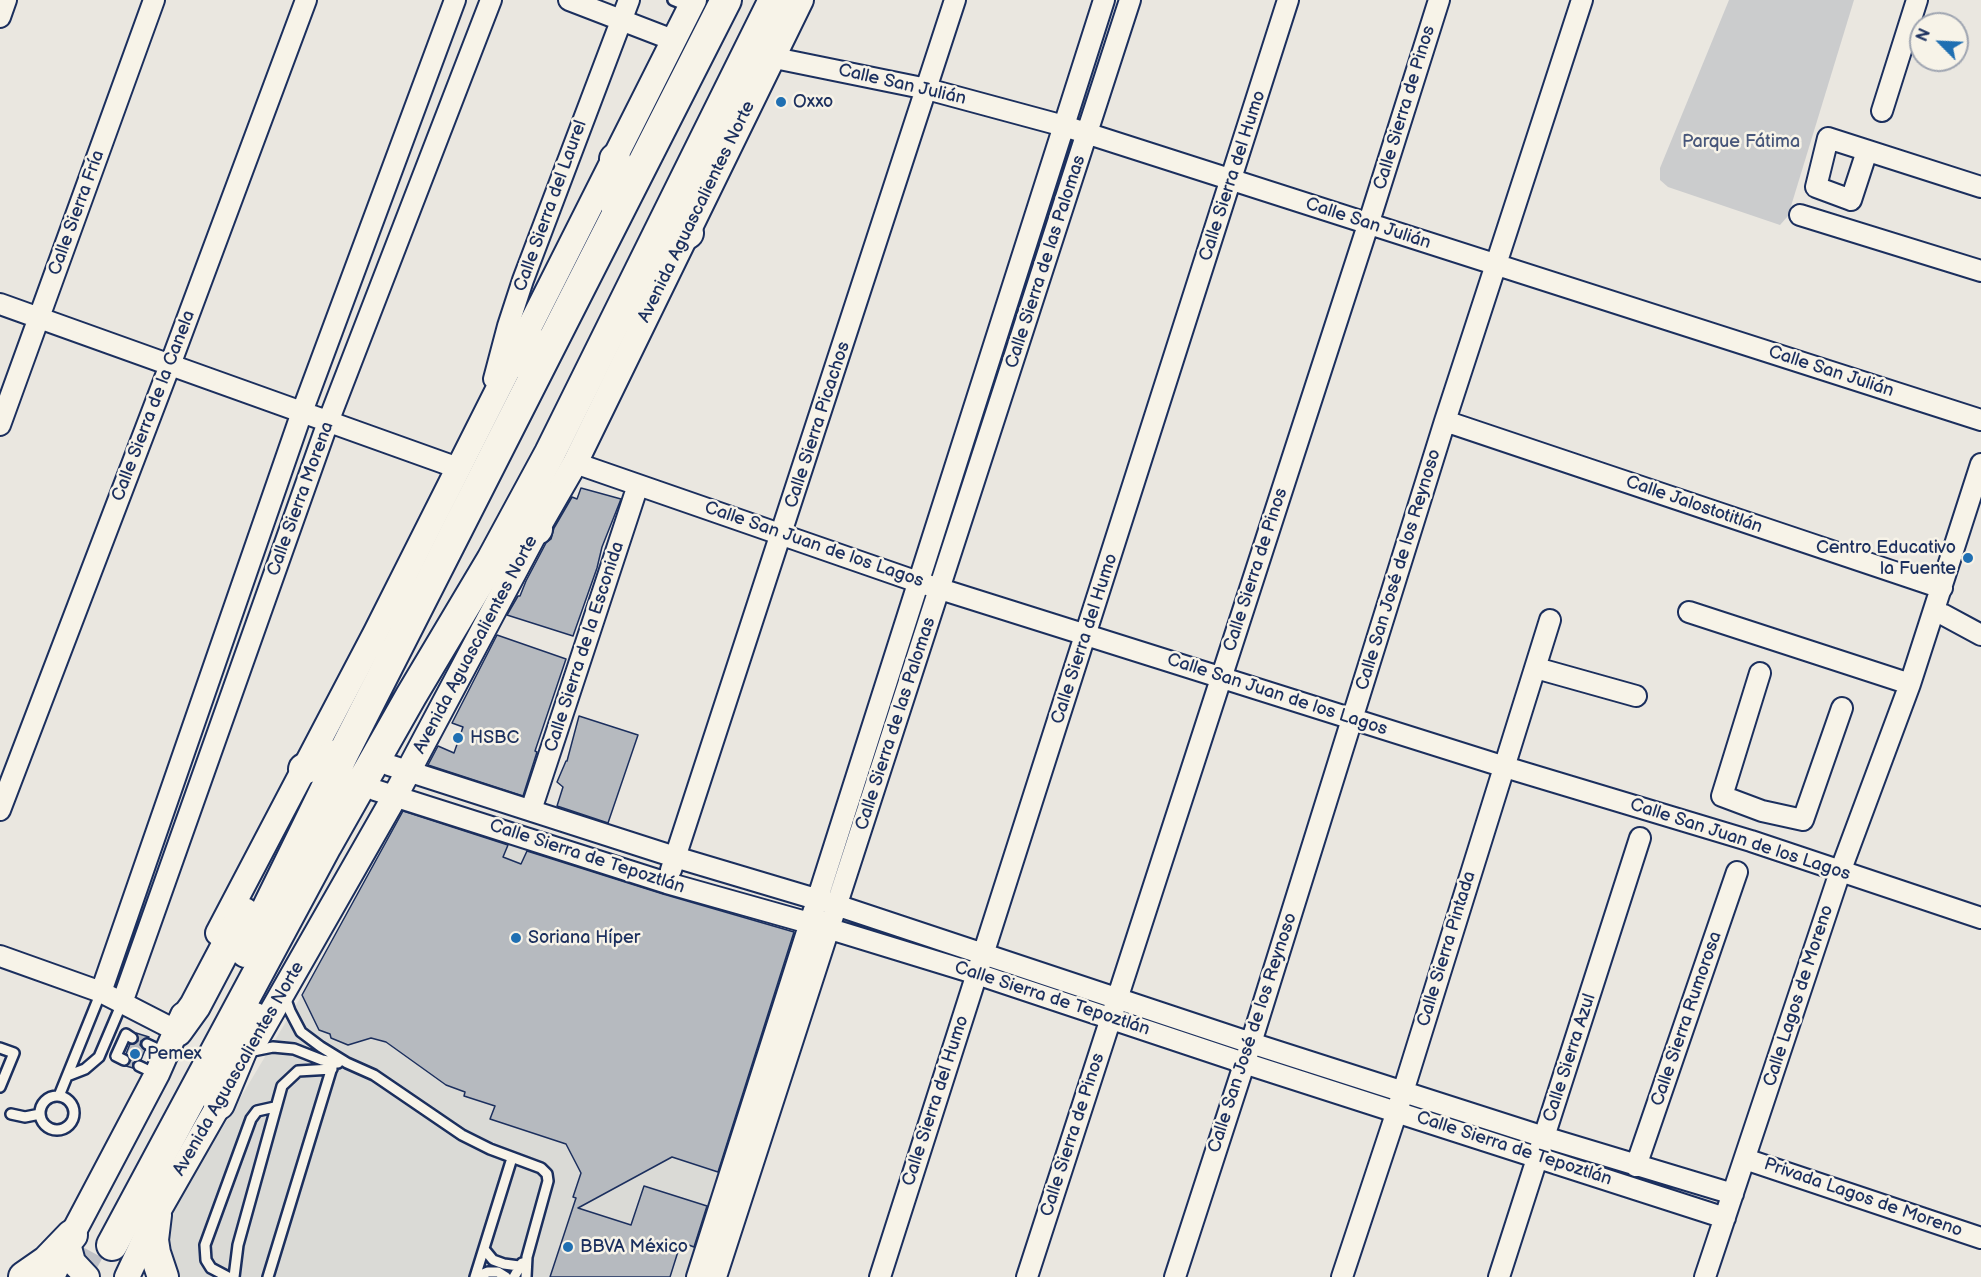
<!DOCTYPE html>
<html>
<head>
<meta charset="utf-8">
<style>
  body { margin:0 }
  #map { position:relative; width:1981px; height:1277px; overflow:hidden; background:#eae7e0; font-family:"Balsamiq Sans",sans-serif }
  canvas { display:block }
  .north { position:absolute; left:1909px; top:12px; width:60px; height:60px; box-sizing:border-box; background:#f7f3e8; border:2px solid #9fa5b1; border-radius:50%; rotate:294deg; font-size:16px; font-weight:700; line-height:24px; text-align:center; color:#1b2f5e }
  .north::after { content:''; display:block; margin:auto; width:21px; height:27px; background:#1f6fb2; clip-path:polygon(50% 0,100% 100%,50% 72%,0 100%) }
</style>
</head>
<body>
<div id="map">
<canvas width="1981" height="1277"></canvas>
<div class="north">N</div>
</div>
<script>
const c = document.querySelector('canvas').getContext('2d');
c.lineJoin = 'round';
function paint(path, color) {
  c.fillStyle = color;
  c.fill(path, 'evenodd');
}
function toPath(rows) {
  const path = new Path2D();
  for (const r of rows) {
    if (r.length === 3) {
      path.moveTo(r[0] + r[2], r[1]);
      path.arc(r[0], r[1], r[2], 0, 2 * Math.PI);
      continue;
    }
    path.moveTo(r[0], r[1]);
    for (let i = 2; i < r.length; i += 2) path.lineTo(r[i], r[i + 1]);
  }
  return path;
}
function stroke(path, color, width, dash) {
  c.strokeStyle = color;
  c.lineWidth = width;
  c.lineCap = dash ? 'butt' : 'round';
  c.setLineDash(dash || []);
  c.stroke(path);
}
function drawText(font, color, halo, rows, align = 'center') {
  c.font = font + ' "Balsamiq Sans",sans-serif';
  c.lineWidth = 5;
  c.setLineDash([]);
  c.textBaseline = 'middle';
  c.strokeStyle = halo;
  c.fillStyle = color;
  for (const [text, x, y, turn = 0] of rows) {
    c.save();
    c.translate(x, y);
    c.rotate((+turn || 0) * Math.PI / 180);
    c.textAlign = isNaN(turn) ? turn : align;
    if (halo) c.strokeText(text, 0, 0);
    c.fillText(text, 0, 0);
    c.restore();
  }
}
const built = toPath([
  [403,808,798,933,687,1277,168,1277,164,1225,302,995]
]);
const green = toPath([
  [1729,0,1854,0,1788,216,1780,225,1668,187,1660,180,1660,168]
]);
const building = toPath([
  [581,488,621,499,602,547,597,568,573,636,507,615,518,596,520,596,526,581,546,543,551,539,554,528,572,497,577,499,581,488],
  [497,635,566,659,535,751,537,752,523,796,428,765,438,746,454,753,463,727,452,723,497,635],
  [579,716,638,735,608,823,557,806,563,787,557,782,566,761,567,761,579,716],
  [403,811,508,845,503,857,521,864,527,851,663,894,794,932,718,1172,672,1157,578,1208,631,1225,644,1186,707,1206,694,1247,681,1242,670,1277,550,1277,576,1198,573,1197,581,1173,566,1144,490,1119,495,1106,464,1096,465,1092,446,1085,386,1042,371,1038,348,1045,331,1038,330,1034,319,1030,302,995,403,811],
  [136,1033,149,1037,141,1041,140,1045,145,1050,141,1060,133,1063,133,1068,126,1066,131,1060,126,1054,130,1044,134,1044,138,1041,136,1033]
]);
const primaryTunnel = toPath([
  [75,1277,93,1244]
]);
const service = toPath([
  [673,0,690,7],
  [285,997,290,1011,301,1032,321,1047,347,1063,374,1075,462,1135,490,1149,541,1168,547,1174,548,1181,527,1257,526,1277],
  [147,1044,164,1052],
  [0,1048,14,1053,0,1087],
  [253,1051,273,1047,294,1049,322,1060,338,1063],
  [124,1060,116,1056,126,1034,132,1038],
  [139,1066,156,1074],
  [67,1076,85,1069,99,1057,122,1003],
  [59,1096,101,992],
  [57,1113,17],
  [11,1114,25,1117,40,1114],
  [484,1249,493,1260,504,1264,519,1266],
  [228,1277,211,1268,206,1260,205,1245,251,1119,257,1111,275,1107],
  [234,1277,238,1245,282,1086,298,1071,332,1069],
  [268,1277,333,1064],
  [475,1277,512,1158],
  [476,1277,488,1272,498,1272,506,1277],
  [514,1277,522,1263]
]);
const minor = toPath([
  [569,0,673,40],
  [0,17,6,0],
  [760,55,927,89,1064,126,1981,420],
  [1882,111,1917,0],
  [1867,151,1851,200,1816,187,1828,138,1981,187],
  [1800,215,1981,271],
  [0,304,458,468],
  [494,379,508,326,523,280,629,0],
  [1445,421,1942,588],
  [0,425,154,0],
  [575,463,918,582,1505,767,1751,841,1981,918],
  [1689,612,1910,684],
  [1934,612,1944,615,1981,635],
  [1536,668,1636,696],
  [1760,673,1722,796,1762,811,1803,820,1842,708],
  [389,765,675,857,836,905,1251,1043,1544,1137,1733,1194],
  [375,790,667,883,827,928,977,974,1244,1063,1725,1218],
  [0,810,170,365,306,0],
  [531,810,638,485],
  [671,870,955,0],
  [0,956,101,992,177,1031],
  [101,992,302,412,455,0],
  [122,1003,328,422,491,0],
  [1745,1159,1981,1238],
  [1636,1166,1737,872],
  [697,1277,1104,0],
  [716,1277,1130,0],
  [880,1277,1288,0],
  [1027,1277,1368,225,1439,0],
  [1175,1277,1251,1043,1445,421,1582,0],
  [1342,1277,1397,1111,1550,620],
  [1499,1277,1640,838],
  [1705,1277,1840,872,1910,684,1981,464]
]);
const tertiary = toPath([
  [218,933,376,632,694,0],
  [254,1043,395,796,537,529,575,463,801,0],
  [70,1239,69,1247,73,1262,87,1277],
  [52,1277,72,1235,157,1074,183,1015],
  [127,1277,156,1215,228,1089]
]);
const primary = toPath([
  [615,159,617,210],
  [649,256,688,233],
  [512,363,551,342],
  [501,544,537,529],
  [304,769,344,752],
  [246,952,344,752,726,0],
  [177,1031,195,1006,244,913],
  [219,1104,255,1018],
  [156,1215,153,1240,155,1253,163,1277],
  [112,1245,326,846,411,696,492,560,550,453,774,0],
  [24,1277,47,1261,72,1235]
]);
const markers = [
  [781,102,6,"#1f6fb2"],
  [1968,558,6,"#1f6fb2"],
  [458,738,6,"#1f6fb2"],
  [516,938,6,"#1f6fb2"],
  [135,1054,6,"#1f6fb2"],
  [568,1247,6,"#1f6fb2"]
];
const streetNames = [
  ["Calle San Julián",902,85,13],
  ["Calle Sierra de Pinos",1405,108,-73],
  ["Calle Sierra del Humo",1233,176,-72],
  ["Calle Sierra del Laurel",551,206,-70],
  ["Avenida Aguascalientes Norte",697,212,-64],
  ["Calle Sierra Fría",77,213,-70],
  ["Calle San Julián",1368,224,18],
  ["Calle Sierra de las Palomas",1046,262,-72],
  ["Calle San Julián",1831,372,18],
  ["Calle Sierra de la Canela",154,406,-69],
  ["Calle Sierra Picachos",818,425,-72],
  ["Calle Sierra Morena",301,499,-70],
  ["Calle Jalostotitlán",1694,505,19],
  ["Calle San Juan de los Lagos",814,545,19],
  ["Calle Sierra de Pinos",1256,570,-72],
  ["Calle San José de los Reynoso",1399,570,-73],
  ["Calle Sierra del Humo",1085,639,-72],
  ["Avenida Aguascalientes Norte",476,645,-62],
  ["Calle Sierra de la Esconida",585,647,-72],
  ["Calle San Juan de los Lagos",1277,695,18],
  ["Calle Sierra de las Palomas",896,724,-72],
  ["Calle San Juan de los Lagos",1740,840,18],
  ["Calle Sierra de Tepoztlán",587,857,18],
  ["Calle Sierra Pintada",1447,949,-73],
  ["Calle Lagos de Moreno",1799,996,-72],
  ["Calle Sierra de Tepoztlán",1052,999,18],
  ["Calle Sierra Rumorosa",1687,1019,-71],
  ["Calle San José de los Reynoso",1253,1033,-72],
  ["Calle Sierra Azul",1570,1058,-72],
  ["Avenida Aguascalientes Norte",239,1069,-60],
  ["Calle Sierra del Humo",936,1101,-72],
  ["Calle Sierra de Pinos",1073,1135,-72],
  ["Calle Sierra de Tepoztlán",1514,1149,18],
  ["Privada Lagos de Moreno",1863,1198,19]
];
const poiNames = [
  ["Oxxo",793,102],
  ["Centro Educativo",1956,548,"right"],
  ["la Fuente",1956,569,"right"],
  ["HSBC",470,738],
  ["Soriana Híper",528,938],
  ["Pemex",147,1054],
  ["BBVA México",580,1247]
];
const parkNames = [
  ["Parque Fátima",1741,142]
];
paint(built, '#dadad6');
paint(green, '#cbcccd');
paint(building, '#b6babf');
stroke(building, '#1b2f5e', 1.5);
stroke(primaryTunnel, '#c1c2c6', 30, [30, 15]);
stroke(service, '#1b2f5e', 14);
stroke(minor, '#1b2f5e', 24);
stroke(tertiary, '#1b2f5e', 28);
stroke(primary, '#1b2f5e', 34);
stroke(service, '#f7f3e8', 9);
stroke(minor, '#f7f3e8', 20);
stroke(tertiary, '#f7f3e8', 24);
stroke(primary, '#f7f3e8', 30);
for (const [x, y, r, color] of markers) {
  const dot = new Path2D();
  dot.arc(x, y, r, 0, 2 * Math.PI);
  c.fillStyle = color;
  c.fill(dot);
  stroke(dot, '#f7f3e8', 2);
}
drawText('18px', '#1b2f5e', '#f7f3e8', streetNames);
drawText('18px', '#1b2f5e', '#f7f3e8', poiNames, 'left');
drawText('18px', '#47567a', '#f7f3e8', parkNames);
</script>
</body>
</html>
